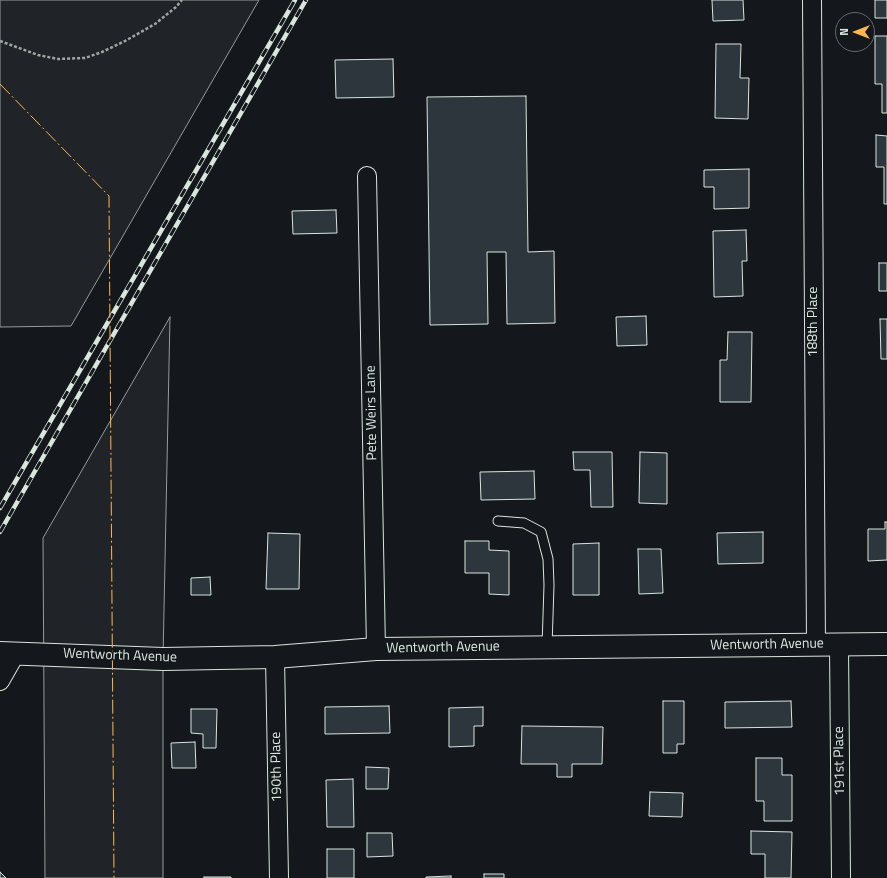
<!DOCTYPE html>
<html>
<head>
<meta charset="utf-8">
<style>
  body { margin:0 }
  #map { position:relative; width:887px; height:878px; overflow:hidden; background:#14181c; font-family:"Titillium Web",sans-serif }
  canvas { display:block }
  .north { position:absolute; left:835px; top:12px; width:40px; height:40px; box-sizing:border-box; background:#14181c; border:1px solid #626a69; border-radius:50%; rotate:270deg; font-size:11px; font-weight:700; line-height:16px; text-align:center; color:#d8e6dc }
  .north::after { content:''; display:block; margin:auto; width:14px; height:18px; background:#ffb74d; clip-path:polygon(50% 0,100% 100%,50% 72%,0 100%) }
</style>
</head>
<body>
<div id="map">
<canvas width="887" height="878"></canvas>
<div class="north">N</div>
</div>
<script>
const c = document.querySelector('canvas').getContext('2d');
c.lineJoin = 'round';
function paint(path, color) {
  c.fillStyle = color;
  c.fill(path, 'evenodd');
}
function toPath(rows) {
  const path = new Path2D();
  for (const r of rows) {
    path.moveTo(r[0], r[1]);
    for (let i = 2; i < r.length; i += 2) path.lineTo(r[i], r[i + 1]);
  }
  return path;
}
function stroke(path, color, width, dash) {
  c.strokeStyle = color;
  c.lineWidth = width;
  c.lineCap = dash ? 'butt' : 'round';
  c.setLineDash(dash || []);
  c.stroke(path);
}
function drawText(font, color, halo, rows, align = 'center') {
  c.font = font + ' "Titillium Web",sans-serif';
  c.lineWidth = 3;
  c.setLineDash([]);
  c.textBaseline = 'middle';
  c.strokeStyle = halo;
  c.fillStyle = color;
  for (const [text, x, y, turn = 0] of rows) {
    c.save();
    c.translate(x, y);
    c.rotate((+turn || 0) * Math.PI / 180);
    c.textAlign = isNaN(turn) ? turn : align;
    if (halo) c.strokeText(text, 0, 0);
    c.fillText(text, 0, 0);
    c.restore();
  }
}
const green = toPath([
  [0,0,259,0,71,326,0,327,0,0],
  [170,317,163,659,163,878,45,878,43,538,170,317]
]);
const building = toPath([
  [712,0,743,0,744,20,713,21,712,0],
  [875,0,887,0,887,18,875,18,875,0],
  [875,36,887,36,887,113,882,113,882,84,875,84,875,36],
  [716,44,741,44,740,78,749,78,748,119,715,118,716,44],
  [393,59,394,97,336,98,335,60,393,59],
  [526,96,528,252,554,251,555,323,507,324,506,252,487,252,488,324,430,325,427,97,526,96],
  [876,135,887,136,887,204,884,204,884,167,876,167,876,135],
  [749,169,749,208,714,209,714,187,704,187,704,170,749,169],
  [336,210,337,233,293,234,292,211,336,210],
  [746,230,747,261,742,261,743,296,714,297,713,231,746,230],
  [879,263,887,263,887,291,879,291,879,263],
  [646,316,647,345,617,346,616,317,646,316],
  [880,319,887,319,887,359,881,359,880,319],
  [728,332,752,332,751,402,720,402,720,360,727,360,728,332],
  [573,452,612,452,613,507,591,507,590,470,574,470,573,452],
  [640,452,667,453,667,504,639,503,640,452],
  [534,471,535,499,481,500,480,472,534,471],
  [885,522,887,522,887,560,868,561,868,529,885,529,885,522],
  [763,532,763,563,718,564,717,533,763,532],
  [268,533,300,534,299,589,266,589,268,533],
  [465,541,489,541,489,550,509,551,509,595,489,594,489,573,465,573,465,541],
  [599,543,599,595,573,595,573,544,599,543],
  [638,549,661,549,663,593,639,594,638,549],
  [210,577,211,595,191,595,191,578,210,577],
  [663,701,684,701,684,744,677,744,677,753,663,753,663,701],
  [791,701,792,727,725,728,725,702,791,701],
  [389,706,390,733,325,734,325,707,389,706],
  [483,707,483,726,474,726,474,746,449,747,449,708,483,707],
  [191,709,217,709,216,748,203,748,203,734,191,733,191,709],
  [522,726,603,727,602,764,572,764,572,777,557,777,557,764,521,764,522,726],
  [195,742,196,768,172,768,171,743,195,742],
  [756,758,782,758,782,775,792,775,792,821,764,821,764,801,756,801,756,758],
  [366,767,389,768,388,789,366,789,366,767],
  [353,779,354,827,327,827,326,780,353,779],
  [650,792,683,793,682,817,649,816,650,792],
  [751,831,792,832,791,878,765,878,765,854,751,854,751,831],
  [367,833,392,833,393,856,367,857,367,833],
  [327,849,354,849,354,878,327,878,327,849],
  [0,872,6,878,0,878,0,872],
  [484,874,504,874,504,878,484,878,484,874],
  [451,876,451,878,426,878,426,877,451,876],
  [204,877,231,877,231,878,204,878,204,877]
]);
const path = toPath([
  [0,41,38,55,58,59,85,58,102,52,125,41,155,24,176,7,182,0]
]);
const lane = toPath([
  [498,521,524,523,541,532,548,559,549,585,547,647]
]);
const street = toPath([
  [812,0,816,645],
  [367,176,376,649],
  [839,645,841,878],
  [275,657,279,878],
  [0,681,16,653]
]);
const secondary = toPath([
  [0,653,163,659,275,657,376,649,887,644]
]);
const rail = toPath([
  [0,508,295,0],
  [0,532,306,0]
]);
const power = toPath([
  [0,84,109,196,114,878]
]);
const streetNames = [
  ["188th Place",814,322,-90],
  ["Pete Weirs Lane",372,413,-91],
  ["Wentworth Avenue",767,645,-1],
  ["Wentworth Avenue",443,648,-1],
  ["Wentworth Avenue",120,656,2],
  ["191st Place",840,761,-91],
  ["190th Place",277,767,-91]
];
paint(green, '#202428');
stroke(green, '#939e99', 1);
paint(building, '#2c363c');
stroke(building, '#d8e6dc', 1);
stroke(lane, '#d8e6dc', 11);
stroke(street, '#d8e6dc', 20);
stroke(secondary, '#d8e6dc', 24);
stroke(path, '#9da8a2', 2.5, [3, 2]);
stroke(lane, '#14181c', 9);
stroke(street, '#14181c', 18);
stroke(secondary, '#14181c', 22);
stroke(rail, '#d8e6dc', 4.5);
stroke(rail, '#14181c', 3, [9]);
stroke(power, '#ffb74d', 1, [14, 3, 2, 3]);
drawText('14px', '#d8e6dc', '#14181c', streetNames);
</script>
</body>
</html>
